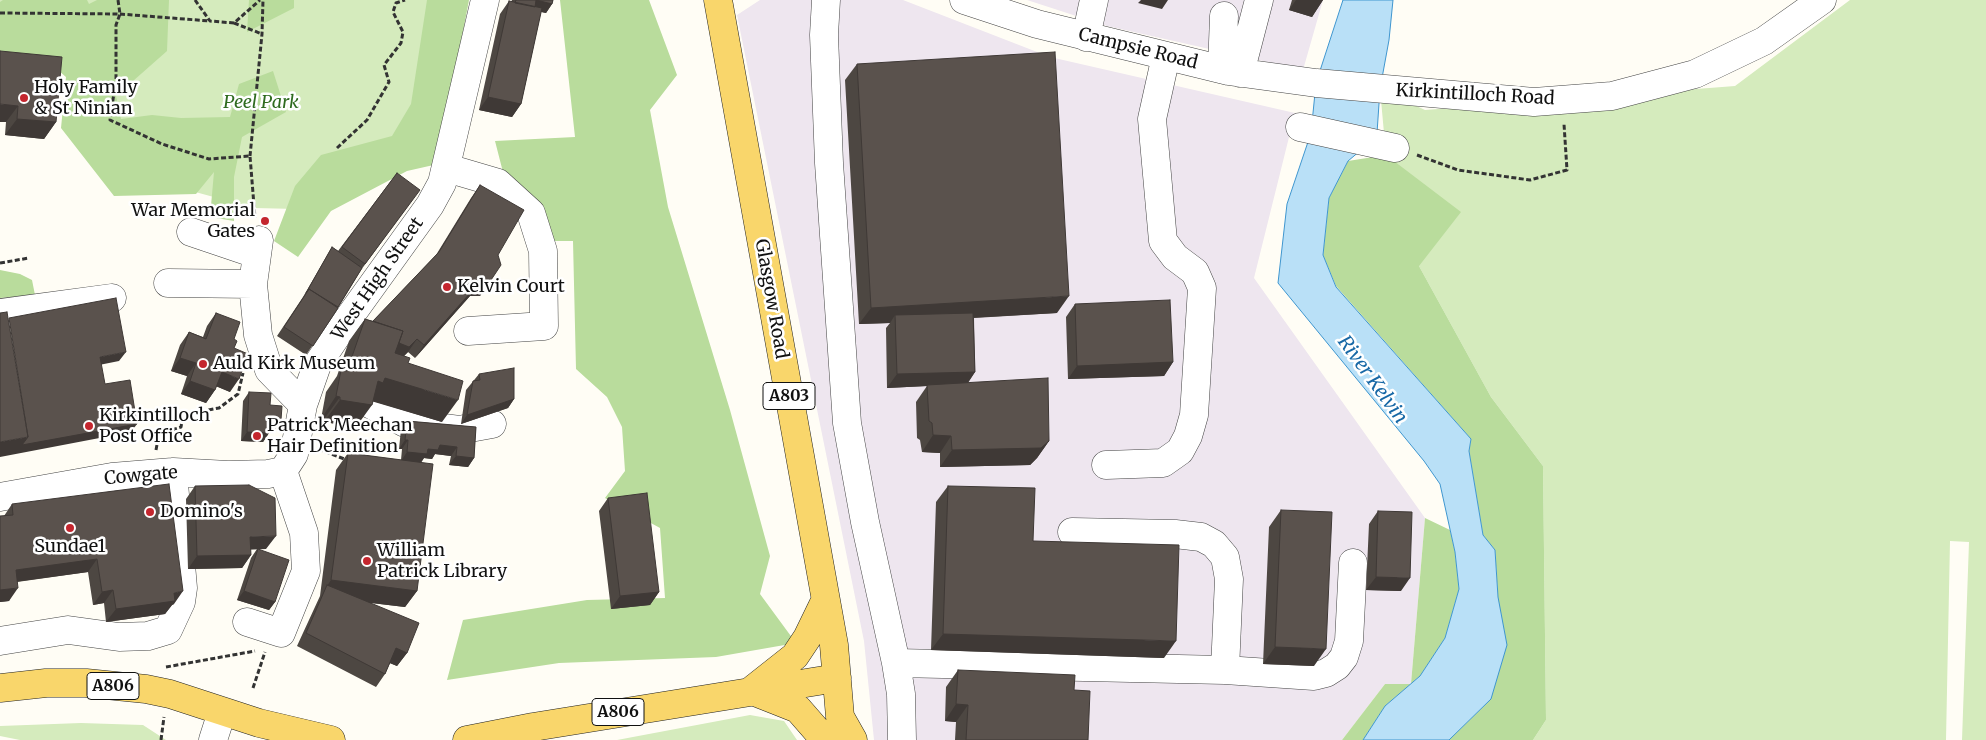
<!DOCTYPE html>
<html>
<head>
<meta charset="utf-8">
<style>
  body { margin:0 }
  canvas { display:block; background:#fffdf5 }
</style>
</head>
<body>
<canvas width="1986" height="740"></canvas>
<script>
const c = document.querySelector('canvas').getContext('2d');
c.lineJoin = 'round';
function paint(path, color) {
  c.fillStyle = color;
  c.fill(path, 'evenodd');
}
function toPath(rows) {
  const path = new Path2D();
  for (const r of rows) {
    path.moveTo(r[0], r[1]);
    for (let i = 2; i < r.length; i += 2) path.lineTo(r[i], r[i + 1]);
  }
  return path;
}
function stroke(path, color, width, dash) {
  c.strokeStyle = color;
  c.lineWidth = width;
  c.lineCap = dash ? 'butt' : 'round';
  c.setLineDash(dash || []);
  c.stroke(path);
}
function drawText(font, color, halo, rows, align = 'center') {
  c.font = font + ' Merriweather,serif';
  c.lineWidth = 5;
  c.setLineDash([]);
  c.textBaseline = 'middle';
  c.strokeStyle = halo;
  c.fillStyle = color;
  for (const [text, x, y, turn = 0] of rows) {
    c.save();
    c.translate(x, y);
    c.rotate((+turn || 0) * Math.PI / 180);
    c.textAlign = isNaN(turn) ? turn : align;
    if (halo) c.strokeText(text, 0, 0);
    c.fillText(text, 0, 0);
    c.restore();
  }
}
const industrial = toPath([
  [760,0,903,0,1050,57,1295,113,1254,278,1425,518,1411,684,1385,684,1342,740,874,740,864,641,737,15],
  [1027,0,1323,0,1303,70,1107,26]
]);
const green = toPath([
  [0,0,468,0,432,159,297,209,254,208,177,187,104,174,105,53,0,48],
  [1850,0,1986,0,1986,740,1962,740,1969,542,1950,541,1946,740,1533,740,1546,720,1543,466,1491,397,1419,266,1386,155,1380,89,1425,110,1735,86],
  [750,715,784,721,797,740,617,740],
  [81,723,143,725,166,740,20,740,0,736,0,726]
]);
const forest = toPath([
  [3,0,87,0,89,4,97,0,169,0,167,51,116,96,121,119,152,115,181,118,230,117,239,84,273,71,286,112,242,137,234,177,234,221,210,217,214,172,196,194,114,196,61,128,66,77,52,65,0,61,0,2],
  [249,0,294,0,294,8,247,32],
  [427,0,469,0,438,164,407,171,331,211,298,257,274,241,295,186,321,155,392,136,411,104],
  [560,0,649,0,677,75,650,110,668,207,730,410,770,556,760,594,796,643,716,657,559,663,447,680,463,620,587,600,665,598,660,528,605,498,625,471,622,427,607,397,576,369,573,241,553,241,545,212,505,180,495,141,575,137],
  [1386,155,1461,212,1419,266,1491,397,1543,466,1546,720,1533,740,1449,740,1491,699,1498,597,1495,550,1483,535,1469,451,1471,439,1336,286,1323,255,1329,198,1348,161],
  [0,270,20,274,32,280,35,295,0,298],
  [1425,518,1450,530,1455,552,1459,589,1445,638,1420,676,1385,706,1363,740,1342,740,1385,684,1411,684]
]);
const water = toPath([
  [1343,0,1393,0,1389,40,1380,89,1377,133,1367,145,1348,161,1329,198,1323,255,1336,287,1471,439,1469,451,1483,535,1495,550,1498,597,1507,645,1491,699,1449,740,1363,740,1385,706,1420,676,1445,638,1459,589,1455,552,1440,484,1424,461,1278,283,1287,204,1311,133,1316,83,1343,0]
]);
const path = toPath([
  [118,0,120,14,116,25,116,79,110,120,162,144,209,159,250,156,255,218],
  [195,0,210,21,234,23,260,0],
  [0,13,120,14,210,21],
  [234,23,262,34],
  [337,148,367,120,389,82,384,65,401,43,403,32,393,12,396,3,405,0],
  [1417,155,1458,170,1530,180,1567,170,1564,124],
  [250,156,262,34,263,0],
  [0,263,29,258],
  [318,449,347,460],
  [156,450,159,434,181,427,182,421,192,413,219,408,238,394,243,373],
  [166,667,255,651],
  [253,688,265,652],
  [161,740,164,717]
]);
const minor = toPath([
  [826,0,824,35,829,163,847,423,865,522,896,663,901,694,902,740],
  [964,0,1037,24,1228,71,1316,83,1534,102,1612,96,1695,74,1764,41,1822,0],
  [1086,37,1094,0],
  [1222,69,1224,16],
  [1240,73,1259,0],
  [1300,127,1395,148],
  [447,168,498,183,531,213,543,251,544,326,468,331],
  [191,232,256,254],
  [259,240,253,284,258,335,269,370,303,405],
  [168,283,253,284],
  [0,313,112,298],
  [368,403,405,423,459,430,492,424],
  [1106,465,1163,463,1180,451,1188,436,1194,415,1202,288,1195,272,1175,257,1163,241,1152,119,1166,56],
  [283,471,294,454,303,405,317,365,348,319,430,205,442,183,485,0],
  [0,497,112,477,173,472,228,475,268,474,283,471],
  [247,622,281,633,306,571,304,533,283,471],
  [0,641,68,630,119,637,148,636,168,630,181,602,183,588,173,472],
  [896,663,1225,670,1229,579,1225,557,1214,544,1201,537,1175,534,1072,532],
  [1225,670,1314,676,1326,673,1337,666,1344,657,1349,641,1353,563],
  [213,740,222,712]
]);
const major = toPath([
  [718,0,834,645,840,717,853,740],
  [0,688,46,683,86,683,146,689,170,694,259,723,331,740],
  [752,690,795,656,807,638,825,601],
  [755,692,798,709,825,740],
  [467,740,533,727,837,678]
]);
const wall = toPath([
  [512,0,553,0,552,4,546,13,541,12,521,104,512,117,479,110,500,14,509,1,511,2],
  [1292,0,1323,0,1312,17,1289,10],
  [0,51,56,122,44,139,5,135,6,122],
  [857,64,1057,313,974,318,975,372,968,383,1049,441,1037,458,1030,465,940,467,940,453,922,452,920,440,917,438,916,402,927,386,887,388,886,328,890,323,859,324,845,80],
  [397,173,413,199,361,270,338,308,306,355,277,336,303,297,332,247,338,251],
  [480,185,498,255,480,296,470,296,415,358,408,352,404,356,442,422,373,401,356,427,324,422,324,419,321,419,326,392,337,376,349,341,365,319,373,321,436,255,471,198],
  [1075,304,1173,362,1164,376,1068,379,1066,317],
  [216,313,234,339,234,348,230,392,216,386,215,390,206,403,181,394,187,376,171,371,180,345,189,332,203,337,207,326],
  [479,374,514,399,508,408,461,424,466,390],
  [249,392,270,405,275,429,269,429,269,433,263,442,241,441,243,401],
  [407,421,476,427,474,458,468,467,449,465,451,456,435,454,432,459,424,458,421,463,417,591,405,607,371,603,407,653,397,666,390,663,385,674,376,687,297,646,320,596,336,470,348,453,401,460,402,449,399,449,401,429],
  [195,486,266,549,258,549,275,602,269,610,237,600,251,558,257,549,250,549,251,555,242,568,188,569,186,499],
  [948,486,1033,541,1164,658,931,650,936,502],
  [608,498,659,592,650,605,611,609,599,511],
  [12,504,174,604,172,605,165,614,106,622,104,603,93,605,88,572,17,582,9,601,0,602,0,516,4,516],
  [1281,510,1314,666,1263,664,1269,527],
  [1378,511,1401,591,1366,590,1369,524],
  [958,670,1074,690,1088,740,955,740,956,722,945,721,946,687]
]);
const shadedWall = toPath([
  [536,0,552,4,546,13,534,10],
  [1141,0,1168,0,1162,9,1138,3],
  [1296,0,1323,0,1312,17,1289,10],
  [488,97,521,104,512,117,479,110],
  [0,104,18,106,6,122,0,122],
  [17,119,56,122,44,139,5,135],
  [479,283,489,283,480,296,470,296,415,358,424,345],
  [1069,296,1057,313,895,322,895,315,890,323,859,324,871,308],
  [417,339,408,352,400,360,356,344],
  [126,352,119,361,94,366,100,357],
  [180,358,196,363,187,376,171,371],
  [1173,362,1164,376,1068,379,1077,366],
  [222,372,239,379,230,392,213,385],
  [975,372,966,385,927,385,927,386,887,388,897,374],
  [385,378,458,400,442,422,371,401,372,405,356,427,324,422,340,400],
  [190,381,215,390,206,403,181,394],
  [336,396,340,397,324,419,321,419],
  [514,399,508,408,461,424,467,415],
  [269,420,281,420,275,429,263,429],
  [137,424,131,432,0,457,0,442,28,437],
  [247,432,269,433,263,442,241,441],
  [933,435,951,436,940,453,922,452],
  [405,440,408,440,402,449,399,449],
  [1049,441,1037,458,1030,465,940,467,952,450],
  [440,445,457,447,451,456,435,454,432,459,424,458,420,463,401,461,407,452,428,449],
  [456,456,474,458,468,467,449,465],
  [276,536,266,549,241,550,250,537],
  [251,555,242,568,188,569,197,556],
  [97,559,88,572,7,583,16,570],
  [1376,577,1410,578,1401,591,1366,590],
  [331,580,417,591,405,607,322,597,327,586],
  [18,588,9,601,0,602,0,590],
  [113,590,104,603,93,605,102,592],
  [183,591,174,604,172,605,165,614,106,622,116,609,174,593],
  [244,591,275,602,269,610,237,600],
  [659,592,650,605,611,609,620,596],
  [943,634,1176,641,1164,658,931,650],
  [1275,647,1326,649,1314,666,1263,664],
  [396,648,407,653,397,666,387,662],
  [956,704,968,705,956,722,945,721]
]);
const building = toPath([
  [516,0,553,0,552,4,536,0,535,7,515,3,516,0],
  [509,1,542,8,521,104,488,97,509,1],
  [0,51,62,57,56,122,17,119,18,106,0,104,0,51],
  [1055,52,1069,296,871,308,857,64,1055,52],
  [397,173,420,190,365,264,342,247,397,173],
  [480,185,524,210,498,255,501,265,489,283,479,283,424,345,417,339,409,347,399,343,403,331,373,321,439,252,480,185],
  [332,247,362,268,338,307,309,289,306,293,332,247],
  [309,289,338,308,313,346,284,327,309,289],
  [116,298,126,352,100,357,105,384,130,380,137,424,22,445,28,437,9,318,116,298],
  [1170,300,1173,362,1077,366,1075,304,1170,300],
  [7,312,28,437,0,442,0,313,7,312],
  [216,313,240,322,234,339,237,341,234,348,248,354,239,379,222,372,215,390,190,381,196,363,180,358,189,332,206,339,216,313],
  [973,313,975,372,897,374,895,315,973,313],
  [365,319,403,331,395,353,410,358,408,363,463,381,458,400,385,378,383,383,378,381,372,405,340,400,340,397,336,396,341,370,347,371,365,319],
  [514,368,514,399,467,415,473,381,480,380,479,374,514,368],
  [1048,378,1049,441,1041,448,952,450,951,436,933,435,932,423,929,421,927,385,1048,378],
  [249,392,271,393,270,405,282,406,281,420,269,420,269,433,247,432,249,392],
  [407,421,476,427,474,458,456,456,457,447,440,445,438,450,428,449,427,454,407,452,408,440,405,440,407,421],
  [348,453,433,464,417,591,331,580,348,453],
  [169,484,183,591,174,593,175,601,116,609,113,590,102,592,97,559,16,570,18,588,0,590,0,516,13,515,12,504,169,484],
  [249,485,275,498,276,536,250,537,251,555,197,556,195,486,249,485],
  [948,486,1035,488,1033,541,1179,545,1176,641,943,634,948,486],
  [647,493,659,592,620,596,608,498,647,493],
  [1281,510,1332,512,1326,649,1275,647,1281,510],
  [1378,511,1412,512,1410,578,1376,577,1378,511],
  [258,549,289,560,275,602,244,591,258,549],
  [327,585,419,623,407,653,396,648,385,674,306,633,327,585],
  [958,670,1075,675,1074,690,1090,691,1088,740,966,740,968,705,956,704,958,670]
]);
const markers = [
  [24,98,5,"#c4262e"],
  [265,221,5,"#c4262e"],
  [447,287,5,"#c4262e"],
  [203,364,5,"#c4262e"],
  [89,426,5,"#c4262e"],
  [257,436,5,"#c4262e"],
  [150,512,5,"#c4262e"],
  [70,528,5,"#c4262e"],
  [367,561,5,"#c4262e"]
];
const shields = [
  [789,396,52],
  [113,686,52],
  [618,712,52]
];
const shieldNames = [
  ["A803",789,396],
  ["A806",113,686],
  ["A806",618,712]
];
const streetNames = [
  ["Campsie Road",1138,49,14],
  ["Kirkintilloch Road",1475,95,3],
  ["West High Street",378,279,-55],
  ["Glasgow Road",771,299,80],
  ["Cowgate",141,476,-5]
];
const poiNames = [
  ["Holy Family",34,88],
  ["& St Ninian",34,109],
  ["War Memorial",255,211,"right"],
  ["Gates",255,232,"right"],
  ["Kelvin Court",457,287],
  ["Auld Kirk Museum",213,364],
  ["Kirkintilloch",99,416],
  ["Post Office",99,437],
  ["Patrick Meechan",267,426],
  ["Hair Definition",267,447],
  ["Domino's",160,512],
  ["Sundae1",70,547,"center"],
  ["William",377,551],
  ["Patrick Library",377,572]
];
const parkNames = [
  ["Peel Park",261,103]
];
const waterNames = [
  ["River Kelvin",1372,380,54]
];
paint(industrial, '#eee6ef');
paint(green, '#d5ebbd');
paint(forest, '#b9dc9c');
paint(water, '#b9e0f7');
stroke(water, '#3f96cf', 1);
stroke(minor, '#444', 29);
stroke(major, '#222', 29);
stroke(path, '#333', 3, [5, 2.5]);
stroke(minor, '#fff', 28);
stroke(major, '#f9d66b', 28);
paint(wall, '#4d4742');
paint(shadedWall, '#3f3936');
paint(building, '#5a524d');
stroke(building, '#3f3936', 1);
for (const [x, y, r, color] of markers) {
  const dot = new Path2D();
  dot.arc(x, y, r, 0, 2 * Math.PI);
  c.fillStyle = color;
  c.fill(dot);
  stroke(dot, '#fff', 2);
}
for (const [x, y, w] of shields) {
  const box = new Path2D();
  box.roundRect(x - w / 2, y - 13.5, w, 27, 4);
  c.fillStyle = '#fff';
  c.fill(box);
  stroke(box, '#111', 1);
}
drawText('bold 16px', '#111', null, shieldNames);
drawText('18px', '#111', '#fff', streetNames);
drawText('18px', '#111', '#fff', poiNames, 'left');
drawText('italic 18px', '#2f6b1f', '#fff', parkNames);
drawText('italic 19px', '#1768a6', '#fff', waterNames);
</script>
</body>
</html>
